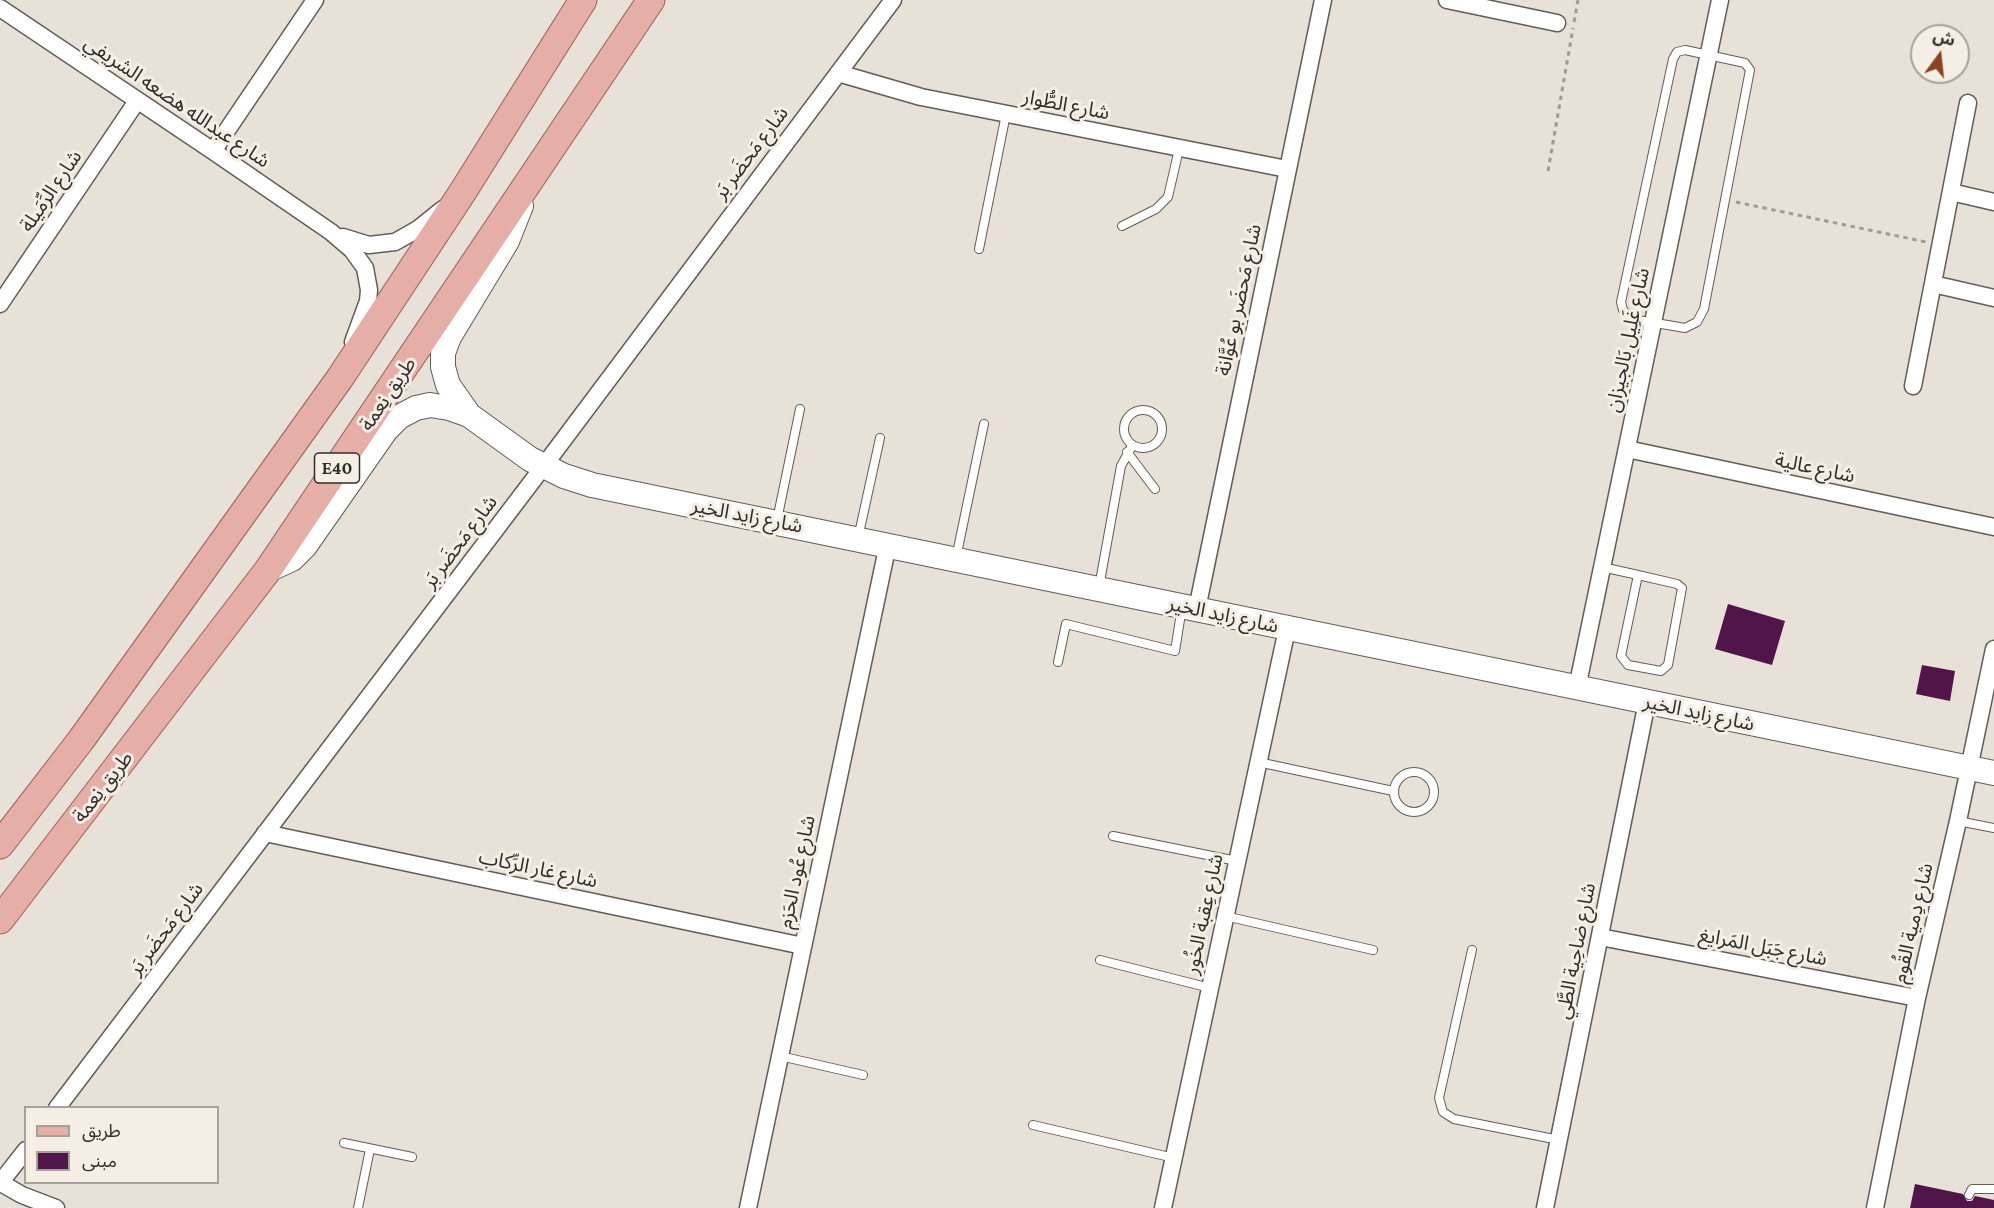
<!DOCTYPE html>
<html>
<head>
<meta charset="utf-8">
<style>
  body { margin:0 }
  #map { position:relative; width:1994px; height:1208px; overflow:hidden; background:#e7e1d8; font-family:"Crimson Pro","Noto Sans Arabic",serif }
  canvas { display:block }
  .legend { position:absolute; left:24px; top:1106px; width:195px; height:78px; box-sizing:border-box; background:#f4eee5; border:2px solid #a6a19a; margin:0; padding:8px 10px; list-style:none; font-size:18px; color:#302e2a }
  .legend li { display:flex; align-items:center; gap:12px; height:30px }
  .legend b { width:30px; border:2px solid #a6a19a }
  .north { position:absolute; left:1910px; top:24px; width:60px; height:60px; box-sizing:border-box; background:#f4eee5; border:2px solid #a6a19a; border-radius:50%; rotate:15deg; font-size:16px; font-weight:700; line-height:24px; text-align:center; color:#302e2a }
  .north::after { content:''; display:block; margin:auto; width:21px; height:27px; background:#89431e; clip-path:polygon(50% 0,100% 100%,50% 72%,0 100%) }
</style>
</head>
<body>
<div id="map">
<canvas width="1994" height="1208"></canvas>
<ul class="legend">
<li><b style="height:8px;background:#e5aea6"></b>طريق</li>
<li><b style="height:16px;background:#51154a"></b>مبنى</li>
</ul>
<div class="north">ش</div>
</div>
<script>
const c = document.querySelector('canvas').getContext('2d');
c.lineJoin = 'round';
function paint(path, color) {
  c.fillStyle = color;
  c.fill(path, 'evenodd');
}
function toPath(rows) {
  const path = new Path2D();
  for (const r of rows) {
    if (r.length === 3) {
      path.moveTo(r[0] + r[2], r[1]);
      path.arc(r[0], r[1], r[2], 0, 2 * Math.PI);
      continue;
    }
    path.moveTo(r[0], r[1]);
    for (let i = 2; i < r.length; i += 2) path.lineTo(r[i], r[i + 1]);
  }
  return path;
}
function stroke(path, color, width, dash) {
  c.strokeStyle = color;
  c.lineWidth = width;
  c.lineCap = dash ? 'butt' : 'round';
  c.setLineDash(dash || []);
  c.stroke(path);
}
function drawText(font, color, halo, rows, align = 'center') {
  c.font = font + ' "Crimson Pro","Noto Sans Arabic",serif';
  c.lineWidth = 6;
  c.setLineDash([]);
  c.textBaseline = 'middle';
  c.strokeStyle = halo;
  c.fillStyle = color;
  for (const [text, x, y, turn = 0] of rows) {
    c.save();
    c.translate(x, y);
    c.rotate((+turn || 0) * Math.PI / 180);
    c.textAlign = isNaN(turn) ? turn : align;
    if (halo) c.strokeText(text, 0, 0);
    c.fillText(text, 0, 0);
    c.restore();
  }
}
const building = toPath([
  [1728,604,1785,621,1772,665,1715,649],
  [1922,665,1955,671,1950,701,1916,694],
  [1915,1184,1963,1194,1967,1201,1972,1201,1975,1196,1994,1200,1994,1208,1910,1208]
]);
const path = toPath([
  [1574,22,1578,0],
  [1548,171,1573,28],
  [1736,202,1926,242]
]);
const lane = toPath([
  [1685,50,1745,63,1750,70,1704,309,1697,322,1685,328,1632,319,1623,310,1621,302,1673,59,1677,52,1685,50],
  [1122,226,1156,209,1168,197,1179,149],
  [979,249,1006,114],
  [1143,429,19],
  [1127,452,1155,489],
  [777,520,800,409],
  [858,538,880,438],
  [956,558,984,424],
  [1602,567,1638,575,1677,584,1682,588,1668,665,1661,671,1628,665,1621,656,1638,575],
  [1099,587,1121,466,1132,446],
  [1058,662,1066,624,1175,651,1182,607],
  [1258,762,1393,791],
  [1414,792,20],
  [1958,821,1994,828],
  [1113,836,1237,861],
  [1225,916,1373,950],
  [1472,950,1439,1098,1443,1112,1454,1119,1559,1140],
  [1100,960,1210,988],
  [780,1056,863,1075],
  [1033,1125,1174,1158],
  [344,1143,412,1157],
  [1969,1195,1972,1189,1994,1189],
  [358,1208,370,1149]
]);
const street = toPath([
  [1447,0,1557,23],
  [0,8,213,151,331,232,352,250,365,268,369,290,368,301,353,342],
  [838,73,921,97,1287,169],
  [213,151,315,0],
  [1951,192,1994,202],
  [343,237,369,245,395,242,418,229,443,209],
  [1933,284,1994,298],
  [0,304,137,101],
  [1913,386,1968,103],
  [1627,449,1994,527],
  [1197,609,1323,0],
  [1577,688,1720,0],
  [265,833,803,946],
  [1600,937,1917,998],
  [57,1108,543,467,893,0],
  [0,1183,26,1150],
  [1,1183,22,1195,56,1208],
  [748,1208,888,544],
  [1163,1208,1287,629],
  [1545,1208,1647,702],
  [1875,1208,1917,998,1958,821,1994,649]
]);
const secondary = toPath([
  [521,206,507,241,449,337,443,353,443,367,448,385,469,415,530,459,564,476,592,485,1994,773],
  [268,570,292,559,305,546,386,430,399,417,416,408,430,405,449,408,469,415]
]);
const primary = toPath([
  [0,845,81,740,340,378,462,193,583,0],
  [0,920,268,570,651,0]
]);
const shields = [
  [337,468,45]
];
const shieldNames = [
  ["E40",337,468]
];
const streetNames = [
  ["شارع عبدالله هضعه الشريفي",177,102,34],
  ["شارع الطُّوار",1066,105,11],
  ["شارع مَحضَر بَر",751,153,-53],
  ["شارع الرِّمَيلة",51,191,-56],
  ["شارع مَحضَر بو عُوَّانة",1239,300,-78],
  ["شارع غَلِيل بَالجيزان",1628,340,-78],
  ["طريق نِعمة",388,394,-56],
  ["شارع عالية",1815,468,12],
  ["شارع زايد الخير",747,516,11],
  ["شارع مَحضَر بَر",460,542,-53],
  ["شارع زايد الخير",1223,615,12],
  ["شارع زايد الخير",1699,713,12],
  ["طريق نِعمة",103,787,-52],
  ["شارع غار الرِّكاب",538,869,12],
  ["شارع عُود الحَزم",797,872,-78],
  ["شارع عِقبة الخُور",1204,914,-78],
  ["شارع دِمية القُوم",1913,923,-77],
  ["شارع مَحضَر بَر",166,929,-53],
  ["شارع جَبَل المَرايغ",1763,947,11],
  ["شارع ضاحِية الطَّي",1576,951,-79]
];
paint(building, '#51154a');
stroke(lane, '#625d55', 10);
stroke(street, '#625d55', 19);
stroke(secondary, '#625d55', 26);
stroke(primary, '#9a5e54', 29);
stroke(path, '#a09c95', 3, [4.5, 4.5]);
stroke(lane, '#fff', 8);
stroke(street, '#fff', 16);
stroke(secondary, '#fff', 24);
stroke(primary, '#e5aea6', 27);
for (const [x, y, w] of shields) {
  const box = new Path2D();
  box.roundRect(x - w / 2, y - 15, w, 30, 4.5);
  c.fillStyle = '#f4eee5';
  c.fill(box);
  stroke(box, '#302e2a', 1.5);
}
drawText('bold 18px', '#302e2a', null, shieldNames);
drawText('20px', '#302e2a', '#f4eee5', streetNames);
</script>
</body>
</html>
